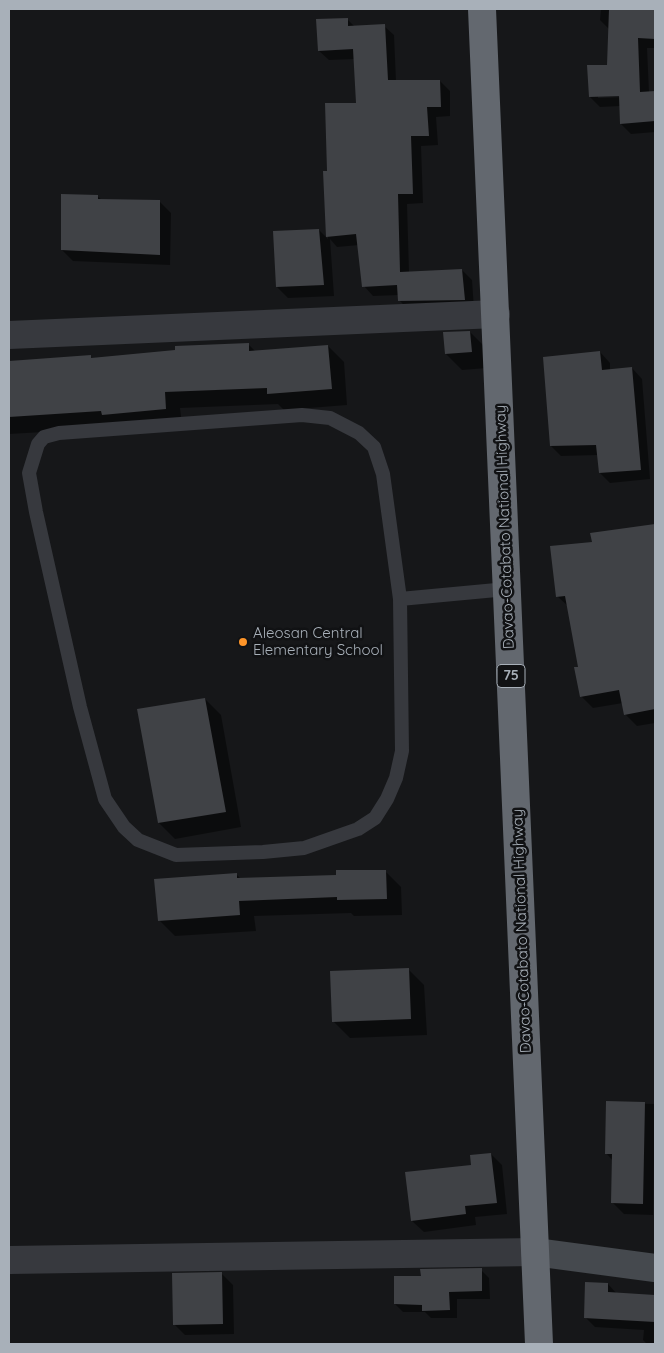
<!DOCTYPE html>
<html>
<head>
<meta charset="utf-8">
<style>
  body { margin:0 }
  #map { position:relative; width:664px; height:1353px; overflow:hidden; background:#161719; font-family:Quicksand,sans-serif }
  canvas { display:block }
  .frame { position:absolute; inset:0; border:10px solid #a8b0b9; pointer-events:none }
</style>
</head>
<body>
<div id="map">
<canvas width="664" height="1353"></canvas>
<div class="frame"></div>
</div>
<script>
const c = document.querySelector('canvas').getContext('2d');
c.lineJoin = 'round';
function paint(path, color) {
  c.fillStyle = color;
  c.fill(path, 'evenodd');
}
function toPath(rows) {
  const path = new Path2D();
  for (const r of rows) {
    path.moveTo(r[0], r[1]);
    for (let i = 2; i < r.length; i += 2) path.lineTo(r[i], r[i + 1]);
  }
  return path;
}
function stroke(path, color, width, dash) {
  c.strokeStyle = color;
  c.lineWidth = width;
  c.lineCap = dash ? 'butt' : 'round';
  c.setLineDash(dash || []);
  c.stroke(path);
}
function drawText(font, color, halo, rows, align = 'center') {
  c.font = font + ' Quicksand,sans-serif';
  c.lineWidth = 5;
  c.setLineDash([]);
  c.textBaseline = 'middle';
  c.strokeStyle = halo;
  c.fillStyle = color;
  for (const [text, x, y, turn = 0] of rows) {
    c.save();
    c.translate(x, y);
    c.rotate((+turn || 0) * Math.PI / 180);
    c.textAlign = isNaN(turn) ? turn : align;
    if (halo) c.strokeText(text, 0, 0);
    c.fillText(text, 0, 0);
    c.restore();
  }
}
const shadow = toPath([
  [601,9,655,9,655,48,647,48,649,92,655,92,655,132,631,134,621,124,620,106,600,107,590,97,608,66,610,30,600,20],
  [625,95,625,97,598,98,598,96],
  [347,19,355,27,384,26,394,35,396,81,440,81,450,91,450,116,436,117,438,145,421,146,423,203,407,204,409,272,462,270,472,280,474,309,409,310,399,300,399,295,373,296,364,286,359,245,337,247,330,239,334,296,288,298,277,287,319,230,328,239,325,172,328,172,357,104,355,59,329,60,319,51],
  [97,196,102,200,160,202,171,213,170,265,73,261,62,250],
  [470,332,486,348,487,368,462,370,446,354],
  [248,344,256,352,328,346,344,362,347,405,284,410,278,404,180,408,182,424,9,434,9,362,90,357,92,359],
  [600,352,610,363,610,370,632,368,642,379,650,479,610,483,600,473,598,455,561,456,551,446],
  [655,525,655,723,637,726,625,714,623,703,593,708,581,696,579,668,569,607,557,596,593,543,592,534],
  [205,699,221,715,241,827,175,839,159,823,139,710],
  [385,871,401,887,402,915,354,916,351,913,254,916,256,931,175,936,159,920,237,875,241,879,338,876],
  [408,969,424,985,427,1035,350,1038,334,1022],
  [607,1103,655,1104,653,1215,624,1214,613,1203,613,1161,606,1153],
  [491,1154,502,1165,507,1214,475,1217,476,1225,424,1232,412,1221,472,1166],
  [481,1270,489,1278,490,1299,457,1299,457,1318,431,1318,425,1312,403,1312,395,1304,422,1277],
  [222,1274,233,1285,234,1334,185,1335,174,1324],
  [608,1284,617,1294,655,1296,655,1344,647,1344,643,1340,644,1330,595,1327,586,1318]
]);
const building = toPath([
  [609,9,655,9,655,39,638,38,640,92,655,91,655,121,620,124,619,96,589,97,587,65,607,65],
  [348,18,348,26,385,24,388,80,440,80,441,107,427,107,429,136,411,136,413,194,398,194,400,272,462,269,465,300,398,301,397,285,362,287,356,234,326,237,323,171,327,171,325,103,356,103,353,49,318,51,316,19],
  [61,194,98,195,98,199,160,200,160,255,61,250],
  [319,229,324,285,276,287,273,231],
  [470,331,472,352,445,354,443,332],
  [249,343,249,351,328,345,332,389,267,394,267,388,165,392,166,409,102,415,101,411,9,417,9,361,91,355,91,358,175,350,175,346],
  [600,351,602,370,632,367,641,470,599,473,596,445,550,446,543,357],
  [655,524,655,709,624,715,619,690,580,697,574,667,578,667,565,596,556,597,550,546,592,542,590,533],
  [205,698,226,812,158,823,137,709],
  [336,870,386,870,387,899,337,900,337,897,239,901,240,915,158,921,154,879,237,873,237,878,336,875],
  [409,968,411,1019,332,1022,330,971],
  [606,1101,645,1102,643,1204,611,1203,612,1154,605,1154],
  [491,1153,497,1203,465,1206,466,1214,411,1221,405,1172,471,1165,470,1155],
  [482,1268,482,1291,449,1292,450,1310,422,1311,422,1305,394,1304,394,1276,421,1276,420,1269],
  [222,1272,223,1324,173,1325,172,1273],
  [585,1282,608,1283,608,1292,655,1295,655,1322,584,1318]
]);
const lane = toPath([
  [302,415,330,418,359,433,374,447,383,474,400,599,402,751,396,778,387,799,375,818,358,829,304,848,263,852,176,855,138,840,124,827,105,799,80,707,36,512,29,473,38,444,44,437,59,433,302,415],
  [400,599,507,589]
]);
const street = toPath([
  [9,335,496,314],
  [9,1260,535,1252]
]);
const secondary = toPath([
  [535,1252,655,1268]
]);
const highway = toPath([
  [482,9,539,1344]
]);
const markers = [
  [243,642,5,"#fe9529"]
];
const shields = [
  [511,676,28]
];
const shieldNames = [
  ["75",511,676]
];
const streetNames = [
  ["Davao-Cotabato National Highway",505,527,-92],
  ["Davao-Cotabato National Highway",522,931,-92]
];
const poiNames = [
  ["Aleosan Central",253,633],
  ["Elementary School",253,650]
];
paint(shadow, '#0007');
paint(building, '#404246');
stroke(lane, '#37393e', 14);
stroke(street, '#37393e', 28);
stroke(secondary, '#45494e', 28);
stroke(highway, '#63686f', 28);
for (const [x, y, r, color] of markers) {
  const dot = new Path2D();
  dot.arc(x, y, r, 0, 2 * Math.PI);
  c.fillStyle = color;
  c.fill(dot);
  stroke(dot, '#111214', 2);
}
for (const [x, y, w] of shields) {
  const box = new Path2D();
  box.roundRect(x - w / 2, y - 11.5, w, 23, 4);
  c.fillStyle = '#111214';
  c.fill(box);
  stroke(box, '#a8b0b9', 1);
}
drawText('bold 14px', '#a8b0b9', null, shieldNames);
drawText('15px', '#a8b0b9', '#111214', streetNames);
drawText('15px', '#a8b0b9', '#111214', poiNames, 'left');
</script>
</body>
</html>
